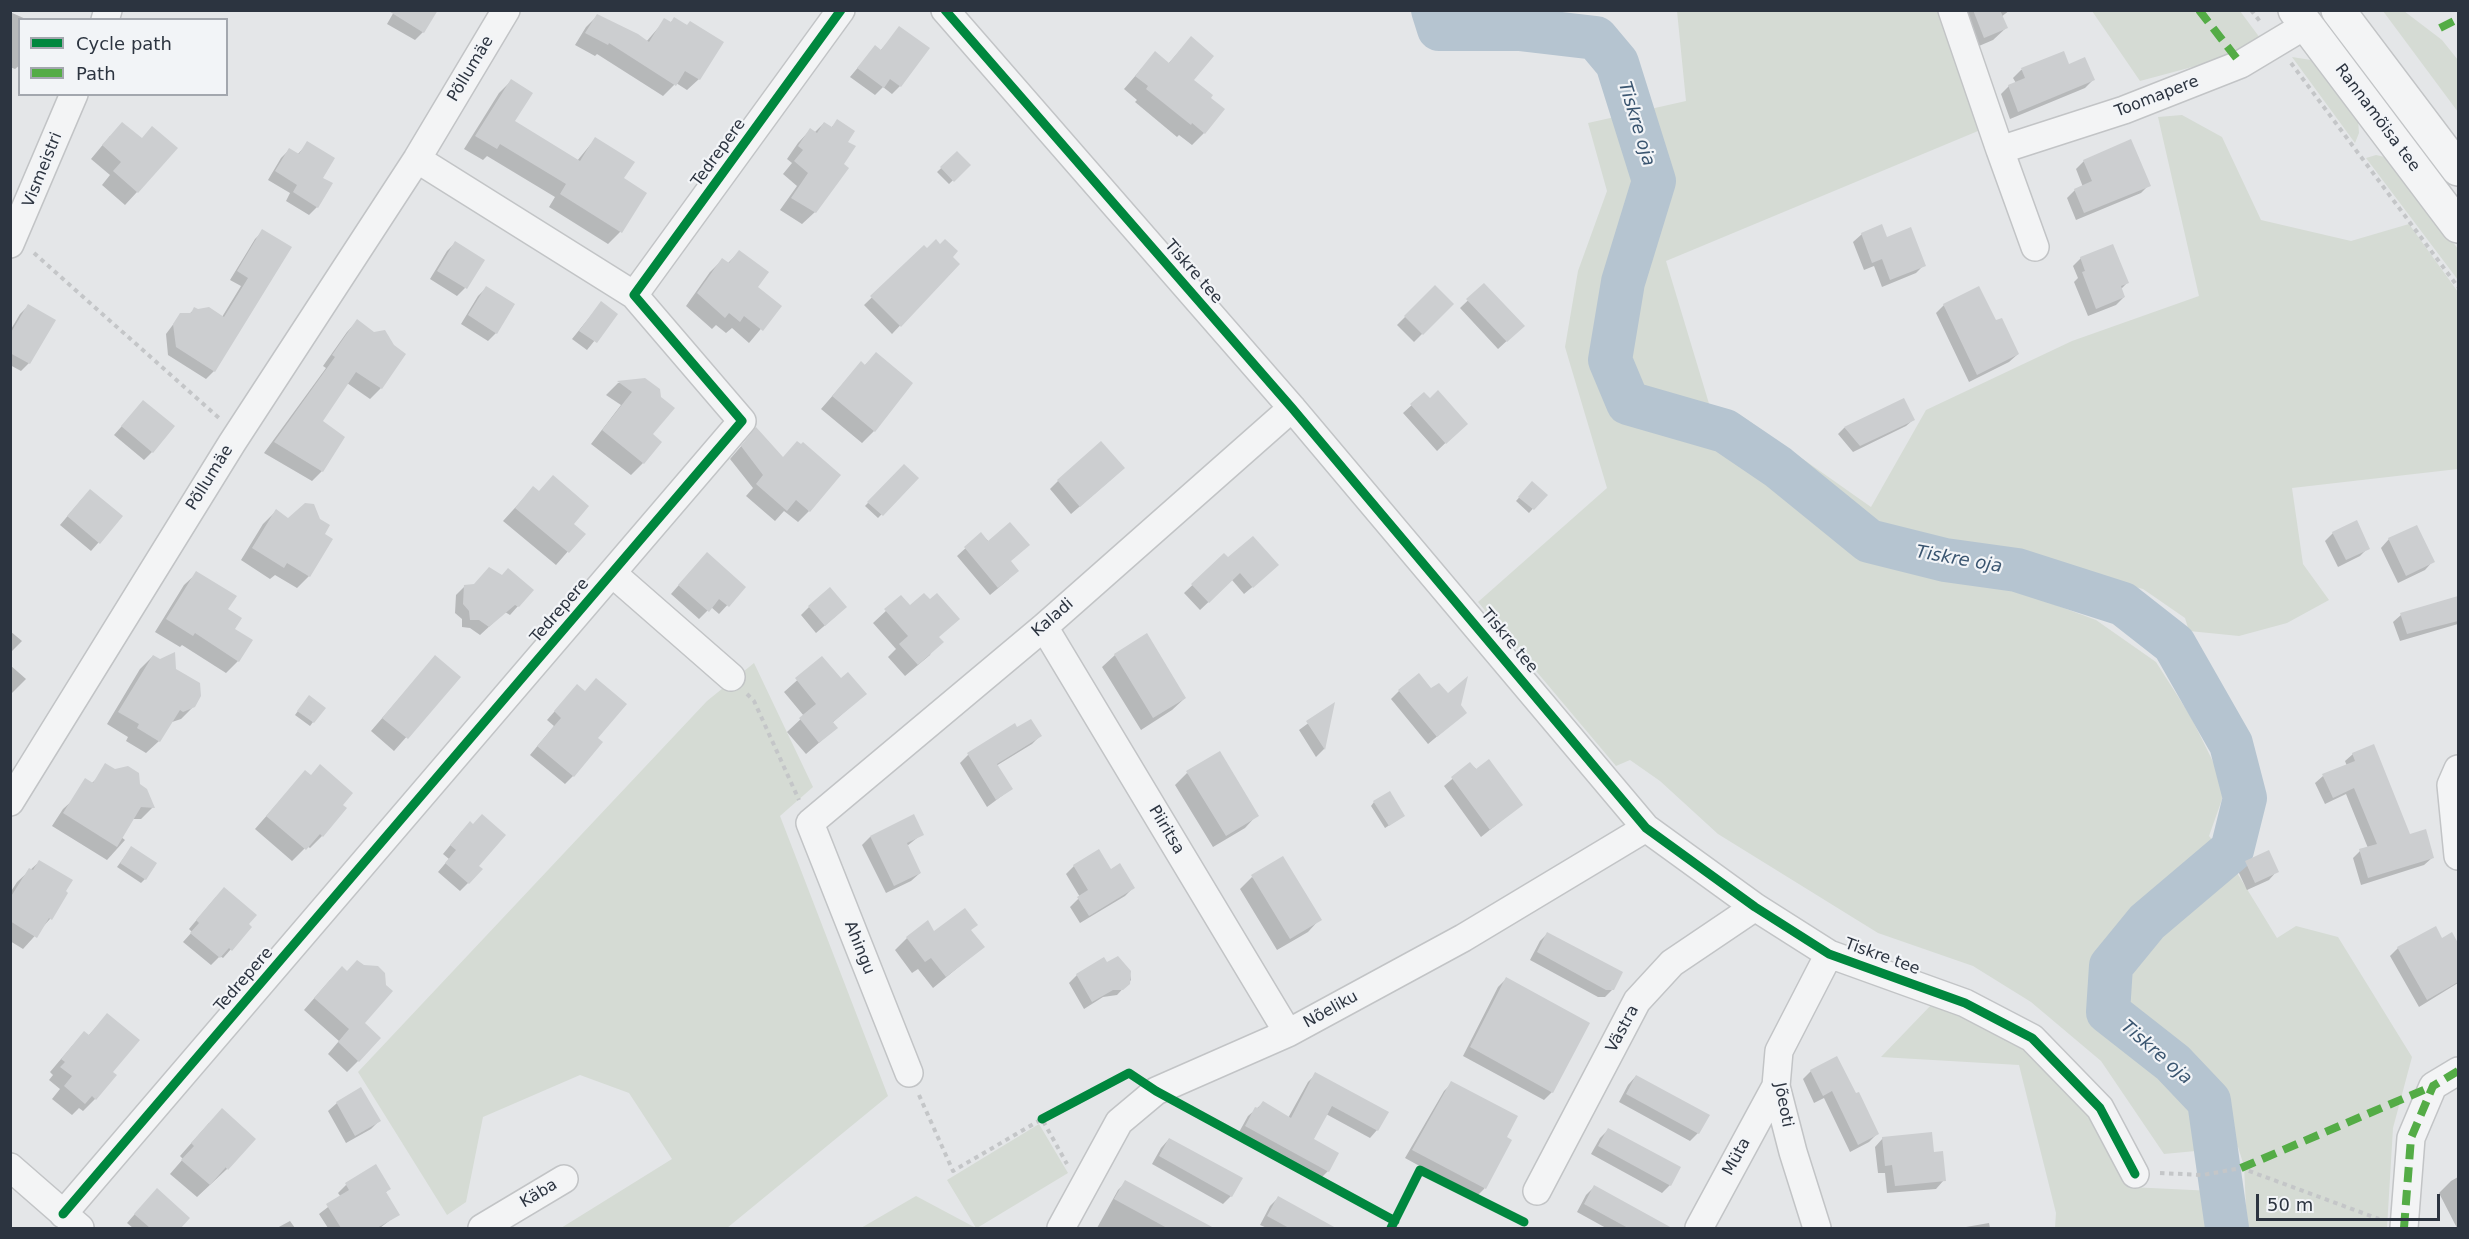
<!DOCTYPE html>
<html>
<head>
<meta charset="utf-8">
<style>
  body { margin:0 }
  #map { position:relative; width:2469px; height:1239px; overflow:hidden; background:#e4e6e8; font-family:"DejaVu Sans",sans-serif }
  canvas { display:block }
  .frame { position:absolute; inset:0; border:12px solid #2c3440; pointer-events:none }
  .legend { position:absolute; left:18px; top:18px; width:210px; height:78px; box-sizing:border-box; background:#f2f4f7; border:2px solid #a3a7ae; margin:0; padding:8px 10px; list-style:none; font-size:18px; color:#2c3440 }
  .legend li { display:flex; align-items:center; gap:12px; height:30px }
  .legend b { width:30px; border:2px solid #a3a7ae }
  .scale { position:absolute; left:2256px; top:1194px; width:184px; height:27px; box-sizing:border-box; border:3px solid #2c3440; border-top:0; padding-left:8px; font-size:18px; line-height:21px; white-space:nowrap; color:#2c3440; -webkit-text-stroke:4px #f2f4f7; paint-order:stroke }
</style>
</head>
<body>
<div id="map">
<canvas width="2469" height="1239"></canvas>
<div class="frame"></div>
<ul class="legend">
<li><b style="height:8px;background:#00873e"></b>Cycle path</li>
<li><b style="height:8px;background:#54ac46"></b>Path</li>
</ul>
<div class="scale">50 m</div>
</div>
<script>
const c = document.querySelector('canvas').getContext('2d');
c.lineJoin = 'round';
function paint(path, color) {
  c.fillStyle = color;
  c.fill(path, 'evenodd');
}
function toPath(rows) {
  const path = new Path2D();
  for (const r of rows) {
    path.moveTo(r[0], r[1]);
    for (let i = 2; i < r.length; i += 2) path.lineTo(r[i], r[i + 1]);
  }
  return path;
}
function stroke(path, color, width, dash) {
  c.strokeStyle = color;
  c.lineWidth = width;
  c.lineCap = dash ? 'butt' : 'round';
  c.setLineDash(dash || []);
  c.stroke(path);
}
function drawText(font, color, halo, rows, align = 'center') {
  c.font = font + ' "DejaVu Sans",sans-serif';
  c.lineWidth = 4.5;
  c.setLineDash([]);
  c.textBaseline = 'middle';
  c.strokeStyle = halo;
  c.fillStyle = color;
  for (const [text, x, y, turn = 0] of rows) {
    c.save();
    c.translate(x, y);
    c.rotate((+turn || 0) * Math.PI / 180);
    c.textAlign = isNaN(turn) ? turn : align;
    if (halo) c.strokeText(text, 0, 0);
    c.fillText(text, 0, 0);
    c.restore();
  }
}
const green = toPath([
  [1677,11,1941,11,1978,131,1666,261,1710,407,1739,414,1871,507,1926,410,2072,341,2199,296,2158,117,2182,115,2222,137,2261,220,2351,241,2409,224,2458,292,2458,469,2292,488,2303,564,2329,600,2287,623,2239,636,2189,631,2185,618,2143,589,2067,569,2026,594,2096,620,2156,662,2191,717,2226,788,2209,836,2231,863,2277,938,2296,926,2338,937,2412,1057,2393,1128,2387,1228,2247,1228,2244,1166,2238,1147,2164,1154,2101,1061,2031,1002,1973,966,1878,933,1718,834,1660,781,1630,760,1616,766,1478,602,1607,488,1565,347,1578,271,1607,191,1588,123,1686,101],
  [2092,11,2240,11,2260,38,2222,59,2140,81],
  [2383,11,2404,11,2442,40,2458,60,2458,112],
  [2292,57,2311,60,2358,119,2359,133,2355,143],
  [2376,155,2385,157,2393,162,2458,249,2458,280,2366,158],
  [754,663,813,787,780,816,888,1096,727,1228,561,1228,672,1159,629,1093,580,1075,483,1117,466,1202,447,1215,358,1072,707,701],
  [1933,1003,2026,1049,2091,1111,2130,1187,2213,1191,2210,1228,2055,1228,2056,1213,2019,1065,1881,1057],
  [1039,1124,1068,1173,977,1228,861,1228,916,1196,976,1228,947,1180]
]);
const shadow = toPath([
  [395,10,423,32,415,40,387,24],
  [1956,10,2010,10,2001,17,2006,28,1993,40,1972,49],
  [10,12,28,20,20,20,20,65,15,69,10,67],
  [597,16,646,42,665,20,670,23,674,19,722,42,699,79,687,90,676,83,663,96,597,54,595,56,575,45,586,27],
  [900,28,900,86,892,94,883,87,875,95,850,77,875,47,880,51],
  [1191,38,1192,80,1204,133,1192,145,1179,135,1177,137,1135,102,1137,100,1124,89,1155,53,1168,64],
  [2063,53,2068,66,2093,80,2085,88,2010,119,2001,94,2009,86,2016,83,2013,78,2021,70],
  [511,81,513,121,577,161,595,139,622,179,620,232,608,244,549,207,555,197,487,156,483,160,464,149,499,93],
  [837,121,846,143,815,212,802,224,780,210,797,186,783,174,792,163,787,159,798,143,810,130,814,133,824,123,831,128],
  [110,136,141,140,137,192,125,205,102,185,110,175,91,159],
  [308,143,321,178,317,207,309,215,286,201,290,193,268,180,281,158,289,150,297,155],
  [957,153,969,165,949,184,937,172],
  [2084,161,2149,185,2141,193,2076,220,2067,198,2075,190,2083,187,2076,169],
  [263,231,290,248,214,371,206,379,168,355,166,334,181,314,189,314,195,309,222,317,241,286,230,280,255,239],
  [1862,234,1886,239,1924,265,1916,273,1882,287,1874,266,1864,270,1853,242],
  [455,243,465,288,457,296,430,279,447,251],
  [924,247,927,250,951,257,958,264,892,334,864,305],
  [739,252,756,288,780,306,749,343,732,328,726,333,716,325,712,329,686,306,710,272,722,260,727,264],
  [2081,258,2127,283,2121,289,2124,297,2116,305,2088,316,2074,282,2078,278,2073,266],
  [1484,285,1523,326,1498,349,1460,308],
  [1435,287,1452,304,1414,342,1397,325],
  [486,288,496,333,488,341,461,324,478,296],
  [601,303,616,314,587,350,572,339],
  [1944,305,1995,322,2018,354,2009,362,1969,382,1936,313],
  [28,306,29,363,21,371,10,365,10,331,20,314],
  [357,321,404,354,381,388,370,399,347,383,320,422,322,471,312,481,264,453,326,368,323,366,347,332],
  [876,354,874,431,862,443,821,409,861,363,864,366],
  [644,380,659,397,643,463,631,475,591,444,621,405,606,395,618,383],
  [1424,394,1457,432,1437,451,1403,413],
  [1903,400,1913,420,1906,426,1853,452,1838,434,1844,428],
  [143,402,152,452,144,460,114,435],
  [756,429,809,511,798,522,784,511,775,521,746,496,753,488,730,459],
  [904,466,917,478,878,518,865,506],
  [1115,476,1071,514,1050,489,1058,481],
  [1532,483,1545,495,1529,513,1516,501],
  [533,488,583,534,556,565,503,521],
  [82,499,121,517,91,551,60,525],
  [306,504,309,576,297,588,275,575,270,579,241,560,263,524,276,511,288,519],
  [2333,533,2368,548,2360,556,2338,567,2325,541],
  [981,534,1010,562,1009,579,990,595,957,556],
  [2389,539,2433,561,2425,570,2398,583,2381,548],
  [1224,555,1228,559,1269,573,1244,594,1232,580,1200,610,1184,593],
  [699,562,744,587,719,614,711,607,699,619,671,594],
  [197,573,226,610,233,630,238,661,226,673,182,645,180,647,155,632,184,585],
  [474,585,518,606,510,615,505,612,480,635,470,628,462,627,462,619,455,613,456,595,464,587],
  [901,597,938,637,930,655,905,676,888,657,896,649,873,623],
  [2458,598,2458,624,2400,641,2393,622,2401,615],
  [809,607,837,615,816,633,801,615],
  [10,631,22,641,10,653],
  [1147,635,1185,698,1172,710,1141,730,1102,667,1115,655],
  [153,656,175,670,194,706,181,719,169,723,159,741,146,753,126,741,128,737,107,724,140,669],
  [435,657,459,677,394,751,371,731],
  [822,658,840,680,865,694,832,723,836,728,806,754,787,732,804,716,784,692],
  [10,665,26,679,10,695],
  [577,686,596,738,573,776,565,784,530,755,554,726,547,720],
  [1430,690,1465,713,1428,744,1391,699,1399,691],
  [306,700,313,722,310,726,295,715],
  [1333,705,1324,749,1316,757,1299,730],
  [1017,729,1040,736,1032,744,996,766,1011,789,987,807,960,763,968,755],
  [2353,754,2409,836,2432,858,2424,865,2361,885,2353,858,2360,851,2368,848,2346,794,2325,804,2315,783,2323,776,2347,766,2345,761],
  [1470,764,1521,805,1481,837,1444,786],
  [305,772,341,805,322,836,310,848,307,846,292,861,255,829],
  [103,773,139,785,153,807,141,819,132,819,121,837,125,840,107,860,52,826,63,809],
  [1187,773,1257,815,1245,828,1213,847,1175,785],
  [1374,802,1399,819,1385,828,1371,806],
  [462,831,477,867,468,883,460,891,438,872,449,859,443,854],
  [922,834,907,846,920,873,911,881,886,893,862,845,870,837],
  [131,848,145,879,141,883,117,867],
  [39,862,50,919,23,949,10,941,10,893,17,882],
  [2246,862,2277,871,2269,880,2247,890,2238,871],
  [1074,866,1110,871,1133,888,1125,896,1080,923,1070,907,1080,897,1066,874],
  [1252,877,1320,919,1308,932,1277,950,1240,889],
  [216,897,250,928,223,958,220,956,211,965,183,942,192,932,189,929],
  [970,931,983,947,933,988,918,969,912,973,895,950,907,938],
  [1548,933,1613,989,1605,997,1598,997,1530,960,1540,941],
  [2451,934,2458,947,2458,983,2419,1007,2390,956,2398,948,2441,940],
  [1104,959,1107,964,1130,974,1131,980,1117,995,1103,997,1084,1009,1069,983,1077,975],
  [363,967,363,1023,358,1061,347,1072,328,1054,339,1041,304,1010,330,980],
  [1506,979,1552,1092,1544,1100,1463,1056,1498,987],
  [107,1015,111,1072,95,1099,83,1111,79,1108,72,1115,52,1099,60,1089,49,1080,53,1075,50,1072,72,1046,88,1036],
  [1811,1071,1855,1095,1877,1134,1869,1142,1850,1152,1824,1098,1814,1103,1803,1079],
  [1316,1074,1377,1130,1370,1138,1326,1114,1312,1140,1328,1171,1320,1179,1238,1134,1248,1116,1263,1103,1288,1118,1308,1082],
  [1636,1076,1698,1133,1690,1141,1619,1102,1628,1085],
  [1452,1083,1505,1138,1510,1141,1484,1189,1476,1197,1405,1158,1444,1091],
  [361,1089,379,1121,371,1129,346,1143,328,1111,337,1103],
  [209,1123,227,1169,197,1197,170,1174,183,1159,180,1156],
  [1608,1130,1670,1185,1662,1193,1591,1154,1600,1138],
  [1883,1138,1933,1153,1944,1180,1936,1189,1887,1193,1885,1173,1878,1173,1875,1147],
  [1169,1139,1231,1196,1223,1204,1152,1164,1161,1148],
  [2458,1177,2458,1228,2457,1228,2439,1193,2451,1181],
  [1126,1182,1207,1227,1206,1228,1097,1228,1118,1190],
  [346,1185,389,1189,385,1193,398,1214,380,1228,328,1228,319,1214,341,1197,338,1193],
  [1594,1187,1665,1226,1664,1228,1606,1228,1577,1212,1586,1195],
  [149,1198,188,1219,179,1228,133,1228,127,1223],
  [1278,1198,1333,1228,1267,1228,1260,1225,1270,1206],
  [290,1221,295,1228,277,1228],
  [1989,1223,1990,1228,1965,1228,1966,1227]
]);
const river = toPath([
  [1433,10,1439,29,1519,29,1596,38,1617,63,1654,181,1623,282,1610,360,1628,403,1725,431,1778,467,1869,541,1945,560,2017,570,2123,604,2174,644,2231,744,2245,798,2232,850,2147,922,2111,966,2108,1012,2173,1063,2209,1101,2227,1228]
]);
const building = toPath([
  [387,10,438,10,424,33],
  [1973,10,2000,10,2008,28,1984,38],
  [597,14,638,34,649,42,664,18,671,22,674,17,687,25,690,21,724,42,700,80,685,71,676,86,609,43,608,45,585,33],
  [899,26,930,48,901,87,890,79,884,88,857,68,875,45,881,50],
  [1191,36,1214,56,1194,80,1213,95,1211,98,1225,109,1205,134,1192,123,1191,125,1146,89,1148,86,1135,76,1155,51,1169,63],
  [2064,51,2069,64,2085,57,2095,80,2018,112,2008,85,2025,78,2021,68],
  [511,79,533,93,515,121,580,161,595,137,635,162,624,178,647,193,622,233,560,194,566,184,500,144,497,149,475,136],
  [837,119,855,131,848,142,856,146,844,164,849,168,816,213,791,198,808,173,794,161,803,150,798,146,810,128,817,133,824,122,832,127],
  [122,122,142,138,152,126,178,148,138,193,113,171,121,162,102,145],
  [2131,139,2151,186,2084,213,2074,189,2092,181,2083,160],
  [307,141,335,158,323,178,333,183,318,208,293,192,297,185,275,171,289,148,299,154],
  [957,151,971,165,954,182,940,167],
  [1882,224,1887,237,1911,227,1926,266,1890,280,1882,259,1872,263,1861,233],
  [262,229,292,247,215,372,176,347,173,324,180,313,191,313,194,307,198,309,209,307,224,317,248,278,237,271],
  [936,239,940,244,945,239,958,251,953,257,960,264,901,327,870,296,924,245,927,248],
  [455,241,485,260,467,289,437,271],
  [2113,244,2129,283,2121,286,2125,297,2096,309,2082,272,2085,271,2080,257],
  [739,250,769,272,758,287,782,306,763,331,744,316,740,322,729,313,725,318,697,293,722,258,729,263],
  [1484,283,1525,326,1507,342,1466,299],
  [1435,285,1454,304,1423,335,1404,316],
  [486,286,515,304,497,334,468,315],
  [1979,286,1996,320,2002,318,2019,354,1977,375,1943,304],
  [601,301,618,314,597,343,579,331],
  [28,304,56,320,30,364,10,353,10,334],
  [357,319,374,332,385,330,394,345,406,354,382,389,356,372,323,421,345,437,323,472,274,442,335,357,332,355],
  [876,352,913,383,875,432,832,396,861,361,865,365],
  [645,378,660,389,661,397,675,408,653,434,662,442,644,464,602,430,632,392,617,381],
  [1438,390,1468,424,1446,444,1410,404,1424,392,1430,398],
  [1904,398,1915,420,1860,446,1844,427],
  [143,400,175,426,153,453,121,426],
  [756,427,783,457,797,441,801,444,803,442,841,475,810,512,796,500,787,511,756,484,763,475,741,446],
  [1101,441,1125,468,1080,507,1057,480],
  [904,464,919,478,883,516,867,502],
  [553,475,589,506,574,524,586,534,569,553,515,508,533,486,539,491],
  [1532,481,1548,495,1534,510,1518,497],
  [90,489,123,516,100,544,67,516],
  [305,503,314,504,320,519,330,525,325,534,333,539,310,577,287,563,284,568,252,548,276,509,288,518],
  [2357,520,2370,549,2346,560,2332,532],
  [1010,522,1030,545,1011,561,1019,571,998,588,964,547,981,532,988,541],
  [2417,525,2435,562,2406,576,2388,538],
  [1253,536,1279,565,1253,588,1240,573,1209,603,1191,584,1224,553,1228,557],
  [707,552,746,587,729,607,719,599,709,612,678,585],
  [489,567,502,575,508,568,534,590,519,607,515,605,489,627,479,620,470,620,469,611,463,604,464,585,474,584],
  [196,571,237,596,228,609,242,618,235,629,253,640,239,662,195,633,193,636,166,619],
  [830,587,847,607,825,626,808,606],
  [924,593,930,599,937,593,960,619,939,637,944,642,918,665,899,644,908,636,884,609,901,595,910,605],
  [2458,596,2458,621,2407,634,2400,613],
  [1147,633,1186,698,1153,718,1114,654],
  [175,652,176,669,200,683,201,696,195,707,183,712,180,710,160,742,137,728,139,724,118,712,153,655,160,659],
  [435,655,461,677,408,739,382,718],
  [822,656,841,678,848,672,867,694,833,722,838,728,819,743,799,718,816,704,795,678],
  [1419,673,1431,688,1439,683,1448,693,1468,676,1461,705,1467,713,1437,737,1398,690],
  [596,678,627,704,598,738,603,742,574,777,537,746,561,718,554,711,577,684,585,691],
  [309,695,326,708,314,723,297,711],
  [1335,702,1325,750,1306,721],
  [1031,719,1042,736,997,764,1013,789,996,800,967,753,1015,723,1017,727],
  [2374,744,2410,834,2426,829,2434,858,2368,878,2359,849,2377,844,2354,788,2333,798,2322,774,2355,761,2352,753],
  [1220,751,1259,816,1226,836,1186,771],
  [1489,759,1523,805,1490,830,1451,777,1470,762,1476,769],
  [105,763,115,769,128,766,139,773,140,784,147,789,155,808,141,807,117,847,63,813,85,778,93,783],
  [320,764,353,793,343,805,347,808,323,837,320,834,306,850,266,816,305,770,311,775],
  [1390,791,1405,816,1389,826,1373,801],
  [482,814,506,835,479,866,483,869,469,884,445,863,456,850,450,845,470,821,473,824],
  [914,814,924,835,907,843,921,873,894,886,870,836],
  [131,846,157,863,146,880,120,863],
  [1099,849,1111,869,1120,863,1135,888,1089,916,1077,897,1088,890,1073,865],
  [2269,850,2279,872,2255,883,2245,861],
  [1283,856,1322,920,1290,939,1251,875],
  [39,860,73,880,66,891,68,893,52,920,49,918,37,938,10,921,10,898,29,868,33,870],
  [224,887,257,915,249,924,252,927,232,951,229,948,220,958,190,933,199,923,196,920],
  [965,908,978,925,971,930,985,947,946,977,931,958,925,962,906,937,928,920,934,931],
  [2436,926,2442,938,2452,932,2458,943,2458,982,2427,1000,2397,947],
  [1547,932,1623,972,1614,990,1606,990,1537,952],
  [1118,956,1131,971,1130,984,1123,990,1113,990,1092,1002,1076,974,1104,957,1107,962],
  [357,960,364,965,378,966,385,973,386,985,393,991,365,1023,381,1038,359,1062,338,1042,349,1029,314,998,342,966,347,971],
  [1506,977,1590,1023,1553,1093,1470,1047],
  [107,1013,140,1040,113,1072,117,1075,96,1100,92,1096,85,1104,64,1086,72,1076,60,1067,65,1062,61,1059,84,1031,89,1035],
  [1837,1056,1856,1093,1859,1092,1879,1134,1858,1145,1832,1091,1823,1096,1810,1070],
  [1315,1072,1389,1112,1378,1131,1332,1106,1314,1139,1339,1153,1329,1172,1245,1126,1255,1107,1258,1108,1263,1101,1291,1118],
  [1636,1075,1710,1115,1699,1134,1626,1094],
  [1451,1081,1518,1116,1507,1137,1512,1140,1486,1189,1412,1150],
  [361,1087,381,1121,355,1136,336,1102],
  [222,1108,256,1139,228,1170,226,1167,210,1185,181,1160,194,1146,191,1143],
  [1608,1128,1681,1167,1671,1186,1598,1146],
  [1932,1132,1934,1152,1943,1151,1946,1181,1895,1186,1892,1165,1885,1166,1882,1137],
  [1169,1138,1243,1178,1232,1197,1159,1156],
  [376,1164,391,1189,386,1192,400,1215,377,1228,341,1228,326,1204,349,1190,345,1183],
  [1125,1180,1214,1228,1167,1228,1114,1199],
  [1594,1185,1672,1228,1628,1228,1584,1204],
  [157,1188,190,1218,181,1228,150,1228,134,1214],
  [1278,1196,1336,1228,1289,1228,1267,1216]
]);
const path = toPath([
  [2251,10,2262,24],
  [2291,63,2458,287],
  [34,253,219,418],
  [747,694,754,701,799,800],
  [919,1095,953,1171,1042,1119,1067,1164],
  [2160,1173,2203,1175,2241,1168,2379,1219]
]);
const minor = toPath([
  [945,10,1292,408,1646,828,1755,907,1829,954,1965,1003,2032,1038,2100,1108,2135,1174],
  [1952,10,2000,150],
  [105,20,108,10],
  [417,159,634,295],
  [10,244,74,94],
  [2035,247,2000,150,2124,110,2241,64,2306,25],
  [612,573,731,677],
  [1044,627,1288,1033],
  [2458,769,2451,785,2458,856],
  [10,802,232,443,417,159,506,10],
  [909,1073,810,823,1044,627,1292,408],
  [10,1167,80,1228],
  [1537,1191,1637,1001,1672,963,1755,907],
  [63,1214,742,421,634,295,841,10],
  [482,1228,564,1179],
  [1061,1228,1119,1122,1156,1091,1288,1033,1463,938,1646,828],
  [1699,1228,1776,1086],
  [1817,1228,1793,1152,1776,1086,1779,1051,1829,954],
  [2404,1228,2411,1138,2433,1086,2458,1071]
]);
const tertiary = toPath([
  [2295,10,2458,226],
  [2338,10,2458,169]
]);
const quiet = toPath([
  [2199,10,2241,64],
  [2440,28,2458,19],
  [2241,1168,2433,1086],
  [2404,1228,2411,1138,2433,1086,2458,1071]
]);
const cycleway = toPath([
  [945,10,1292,408,1646,828,1755,907,1829,954,1965,1003,2032,1038,2100,1108,2135,1174],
  [1042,1119,1129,1073,1156,1091,1395,1221],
  [63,1214,742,421,634,295,841,10],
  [1391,1228,1420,1170,1524,1222]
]);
const streetNames = [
  ["Põllumäe",471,69,-59],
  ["Toomapere",2157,97,-21],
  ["Rannamõisa tee",2377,118,53],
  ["Tedrepere",719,153,-54],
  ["Vismeistri",43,170,-68],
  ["Tiskre tee",1193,272,49],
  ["Põllumäe",210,478,-58],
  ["Tedrepere",560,611,-49],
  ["Kaladi",1053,618,-41],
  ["Tiskre tee",1509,641,50],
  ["Piiritsa",1166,830,59],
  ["Ahingu",859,948,68],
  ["Tiskre tee",1882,957,20],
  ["Tedrepere",244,980,-49],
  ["Nõeliku",1331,1010,-29],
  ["Västra",1623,1029,-62],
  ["Jõeoti",1783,1105,79],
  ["Müta",1737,1157,-61],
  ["Käba",539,1194,-31]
];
const waterNames = [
  ["Tiskre oja",1636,124,73],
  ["Tiskre oja",1959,560,10],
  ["Tiskre oja",2156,1053,41]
];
paint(green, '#d5dbd4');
paint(shadow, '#0003');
stroke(river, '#b5c4d0', 44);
paint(building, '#ccced0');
stroke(minor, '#c2c4c6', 30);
stroke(tertiary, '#c2c4c6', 36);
stroke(path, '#c4c6c8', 4, [4.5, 4.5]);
stroke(minor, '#f3f4f5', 27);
stroke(tertiary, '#f3f4f5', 33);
stroke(quiet, '#54ac46', 8, [15, 8]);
stroke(cycleway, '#00873e', 9);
drawText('16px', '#2c3440', '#f2f4f7', streetNames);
drawText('italic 18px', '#3a5570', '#f2f4f7', waterNames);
</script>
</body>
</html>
